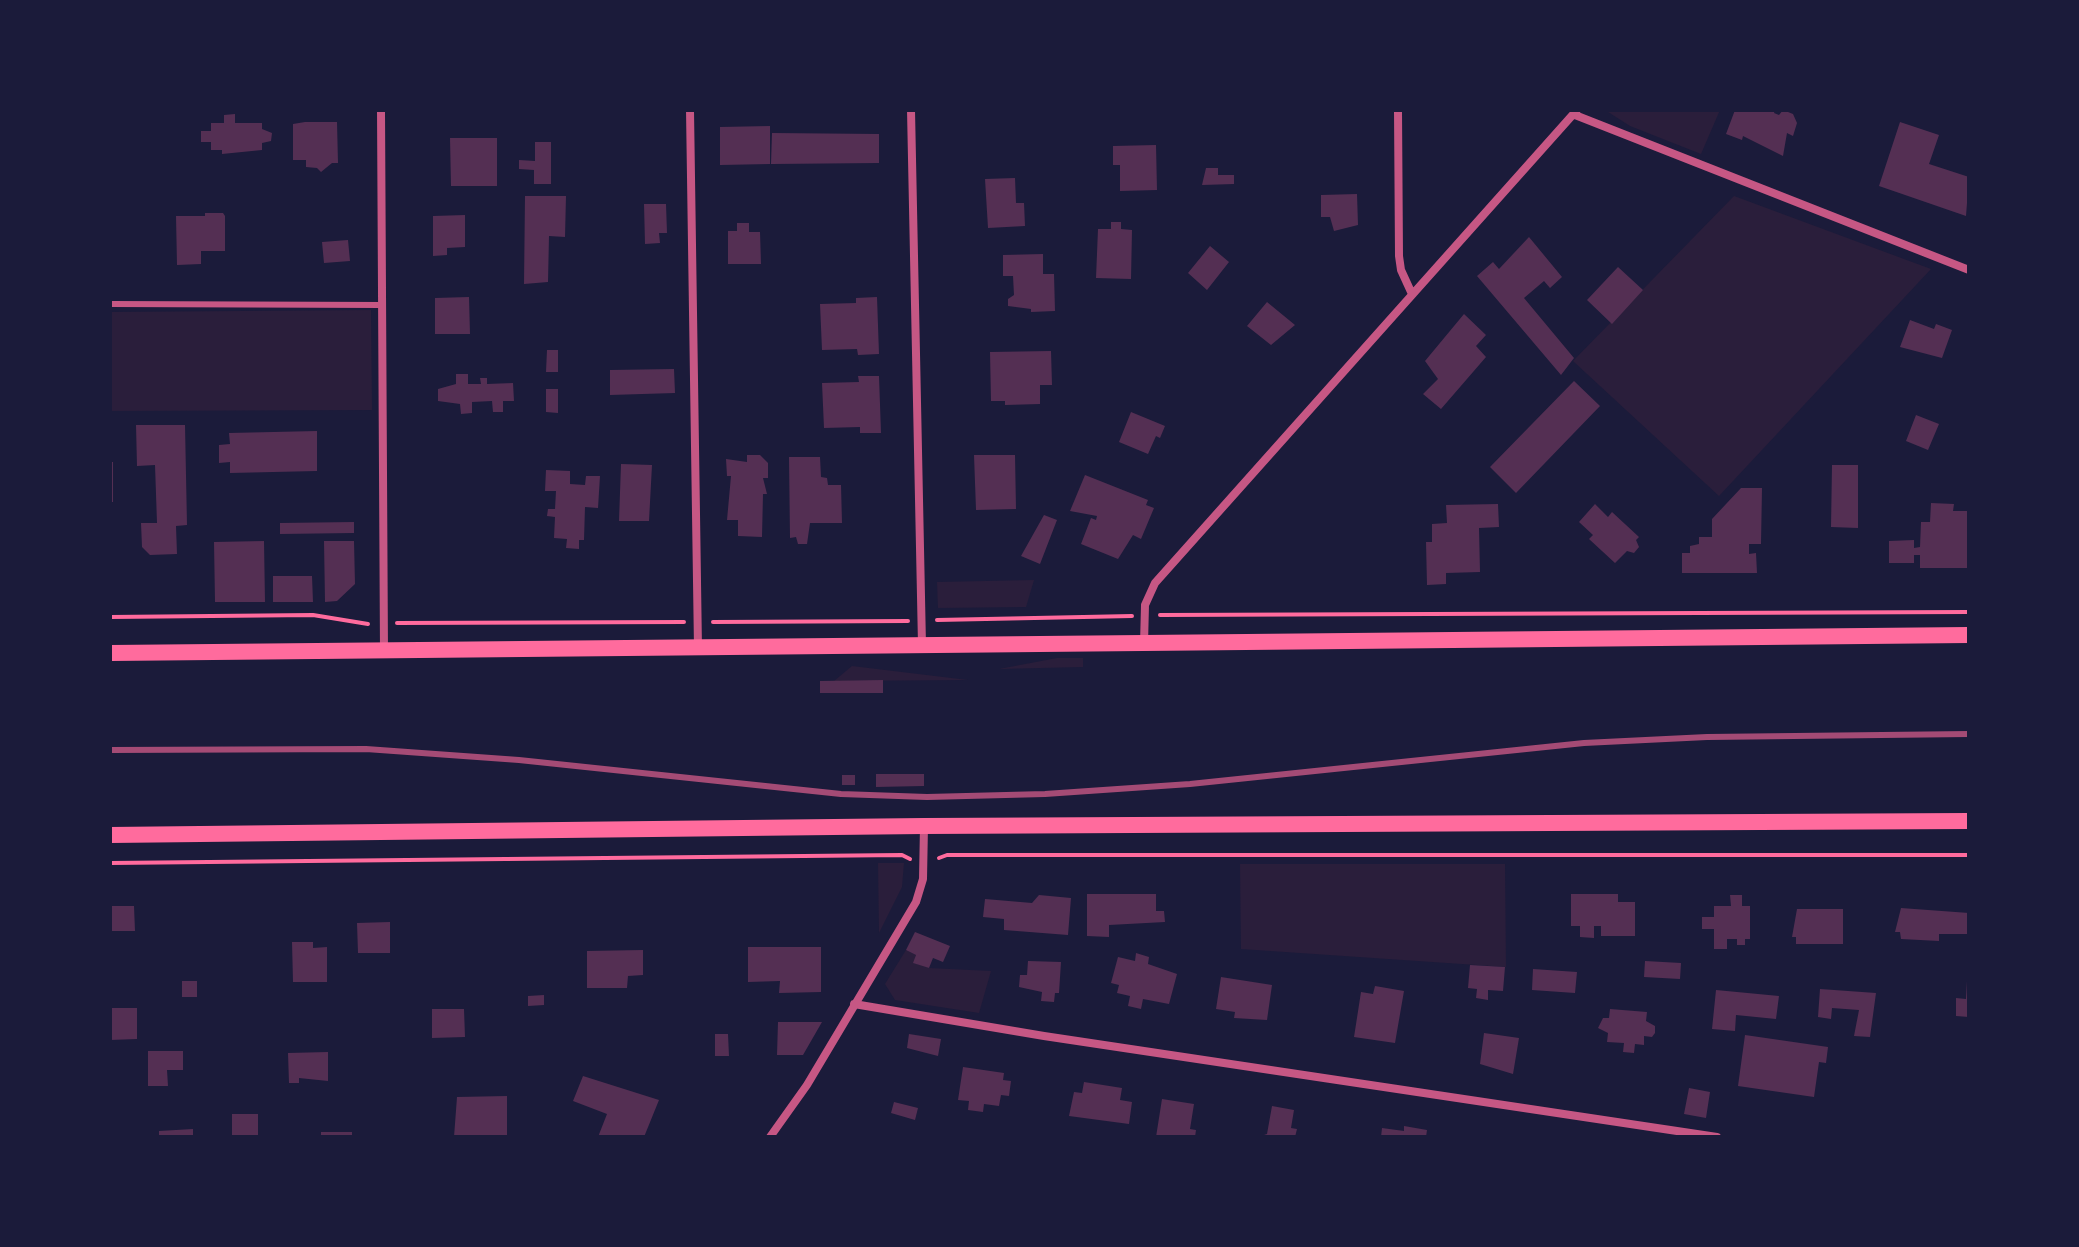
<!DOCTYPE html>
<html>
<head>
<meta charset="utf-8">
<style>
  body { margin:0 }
  #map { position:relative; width:2079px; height:1247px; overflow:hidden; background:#1b1b3a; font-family:Mulish,sans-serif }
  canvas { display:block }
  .frame { position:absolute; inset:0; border:112px solid #1b1b3a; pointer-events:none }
</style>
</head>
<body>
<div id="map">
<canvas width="2079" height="1247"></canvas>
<div class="frame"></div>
</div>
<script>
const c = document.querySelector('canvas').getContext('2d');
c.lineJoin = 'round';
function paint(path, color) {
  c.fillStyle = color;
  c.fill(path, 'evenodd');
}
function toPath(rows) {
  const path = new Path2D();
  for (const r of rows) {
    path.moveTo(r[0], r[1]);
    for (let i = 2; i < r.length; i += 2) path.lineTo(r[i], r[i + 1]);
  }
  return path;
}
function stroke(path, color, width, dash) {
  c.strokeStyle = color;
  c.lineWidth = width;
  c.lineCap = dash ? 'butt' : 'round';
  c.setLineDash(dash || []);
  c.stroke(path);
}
const green = toPath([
  [1605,110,1720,110,1701,154,1630,126],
  [1734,196,1931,269,1719,496,1573,361],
  [371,310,372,410,110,411,110,312],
  [1034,580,1026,607,938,608,937,582],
  [1057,658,1083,658,1083,667,999,669],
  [852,666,968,680,834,681],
  [878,863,904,863,902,887,879,933],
  [1240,864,1505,864,1506,967,1241,949],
  [906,950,916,955,914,963,929,968,991,971,979,1013,895,1000,885,984]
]);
const building = toPath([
  [1735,110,1775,110,1774,113,1779,115,1783,110,1793,114,1797,123,1793,136,1787,133,1783,156,1743,136,1742,140,1726,134],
  [235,114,235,123,262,123,262,129,272,133,271,141,262,143,262,150,222,154,222,150,211,150,211,142,201,142,201,131,211,131,211,123,224,123,224,115],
  [305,122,337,122,338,163,332,163,321,172,317,168,306,167,306,160,293,160,293,124],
  [1900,122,1939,135,1929,164,1969,177,1966,216,1879,186],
  [770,126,770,164,720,165,720,127],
  [772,133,879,134,879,163,771,164],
  [450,138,497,138,497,186,451,186],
  [535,142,551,142,551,184,534,184,534,170,519,169,519,160,535,161],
  [1156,145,1157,190,1120,191,1120,165,1113,165,1113,146],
  [1206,168,1218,168,1218,175,1234,175,1234,184,1202,185],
  [1015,178,1016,203,1024,203,1025,226,988,228,985,179],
  [1357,194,1358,225,1334,231,1330,217,1321,217,1321,195],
  [525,196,566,196,565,237,549,236,548,282,524,284],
  [644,204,666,204,667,233,659,233,660,243,645,244],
  [205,213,223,213,225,216,225,251,201,251,201,264,177,265,176,216,205,216],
  [465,215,465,247,447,248,447,255,433,256,433,216],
  [1111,222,1121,222,1121,229,1132,230,1131,279,1096,278,1098,229,1111,229],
  [737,223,749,223,749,232,760,232,761,264,728,264,728,231,737,231],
  [1529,237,1562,277,1550,288,1544,281,1524,298,1574,358,1561,375,1477,276,1493,262,1499,269],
  [348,240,350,261,324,263,322,242],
  [1210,246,1229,262,1207,290,1188,273],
  [1043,254,1043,274,1054,274,1055,311,1031,312,1031,309,1008,306,1008,299,1014,295,1013,276,1003,276,1003,255],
  [1618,267,1643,290,1612,324,1587,300],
  [469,297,470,334,435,334,435,298],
  [877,297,879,354,858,355,857,349,822,350,820,304,856,303,856,298],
  [1267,302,1295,325,1271,345,1247,326],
  [1464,314,1486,335,1476,346,1486,357,1441,409,1423,394,1438,379,1425,361],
  [1910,320,1934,329,1936,324,1952,330,1942,358,1900,347],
  [547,350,558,350,558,372,546,372],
  [1051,351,1052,385,1040,385,1040,404,1005,405,1005,401,991,401,990,352],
  [674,369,675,393,610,395,610,370],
  [456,374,468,374,468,384,481,384,480,378,487,378,487,384,513,383,514,401,503,401,503,412,493,412,492,401,472,402,472,413,461,414,460,404,438,401,438,389,456,384],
  [858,376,879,376,881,433,860,433,860,427,824,428,822,383,859,382],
  [1574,381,1600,406,1516,493,1490,467],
  [546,389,558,389,558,413,546,412],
  [1131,412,1165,426,1160,438,1156,436,1148,454,1119,442],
  [1916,415,1939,424,1928,450,1906,441],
  [136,425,185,425,187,525,176,526,177,554,150,555,142,547,141,523,157,523,155,465,137,466],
  [317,431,317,471,230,473,230,462,219,463,219,445,230,444,229,433],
  [747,455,760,455,768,463,768,478,763,478,767,494,763,494,762,537,738,536,738,520,727,520,731,476,727,476,726,459,747,462],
  [974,455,1015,455,1016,509,976,510],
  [789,457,820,457,821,477,827,478,828,485,841,485,842,523,810,523,807,544,798,544,796,537,790,538],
  [110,462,113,462,113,502,110,502],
  [621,464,652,465,649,521,619,521],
  [1832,465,1858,465,1858,528,1831,527],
  [546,470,570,471,570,484,585,485,586,476,600,476,598,508,585,507,584,540,579,540,579,549,566,548,567,539,554,538,555,517,547,516,548,509,555,509,556,491,545,491],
  [1085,475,1148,500,1146,505,1154,508,1141,539,1133,535,1118,559,1081,544,1091,518,1096,520,1097,516,1070,511],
  [1741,488,1762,488,1761,544,1749,544,1749,554,1756,553,1757,573,1682,573,1682,553,1690,553,1690,546,1699,544,1699,537,1712,537,1712,519],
  [1931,503,1954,504,1953,511,1969,511,1969,568,1920,568,1920,555,1914,555,1914,563,1889,563,1889,541,1914,540,1914,548,1920,547,1921,522,1930,522],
  [1498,504,1499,527,1479,528,1480,572,1446,573,1446,584,1427,585,1426,542,1432,542,1432,524,1447,523,1446,505],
  [1595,504,1608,517,1612,512,1639,537,1636,540,1639,547,1634,553,1627,551,1615,563,1589,539,1593,535,1579,522],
  [1044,515,1057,520,1040,564,1021,556],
  [354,522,354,533,280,534,280,523],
  [264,541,265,602,215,602,214,542],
  [324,541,354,541,355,584,337,601,325,602],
  [273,576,312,576,313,602,273,602],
  [883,680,883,693,820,693,820,681],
  [876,774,924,774,924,786,876,787],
  [842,775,855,775,855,785,842,785],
  [1087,894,1156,894,1156,911,1164,911,1165,922,1109,925,1109,937,1087,936],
  [1571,894,1618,894,1618,902,1635,902,1635,936,1601,936,1601,926,1594,926,1594,938,1580,937,1580,926,1571,926],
  [1039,895,1071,898,1068,935,1004,930,1004,919,983,917,985,899,1032,903],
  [1730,895,1742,895,1742,906,1750,906,1750,939,1745,939,1745,945,1737,945,1737,939,1727,939,1727,949,1714,949,1714,929,1702,929,1702,917,1714,917,1714,906,1731,906],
  [111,906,134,906,135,931,112,931],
  [1901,908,1969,913,1969,934,1939,934,1939,941,1901,939,1900,932,1895,932],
  [1797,909,1843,909,1843,944,1796,944,1796,937,1792,937],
  [390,922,390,953,358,953,357,923],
  [915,932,950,946,943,962,933,958,929,968,913,963,916,955,906,950],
  [292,942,313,942,313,948,327,947,327,982,293,982],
  [748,947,821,947,821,992,779,993,780,981,748,982],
  [643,950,643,975,628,976,627,988,587,988,587,951],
  [1136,953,1149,957,1148,964,1177,974,1169,1004,1143,999,1141,1009,1128,1006,1130,996,1117,993,1119,985,1111,983,1118,957,1135,961],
  [1028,961,1061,962,1059,993,1055,993,1054,1002,1041,1001,1042,992,1019,987,1020,975,1027,975],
  [1645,961,1681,963,1680,979,1644,977],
  [1470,965,1505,967,1503,991,1488,990,1488,1000,1476,998,1477,989,1468,988],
  [1533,969,1577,972,1575,993,1532,990],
  [1221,977,1272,985,1267,1020,1234,1018,1235,1012,1216,1009],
  [182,981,197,981,197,997,182,997],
  [1967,981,1969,1017,1956,1016,1956,998,1966,999],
  [1375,986,1404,991,1395,1043,1354,1037,1361,992,1373,994],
  [1820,989,1876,993,1870,1037,1854,1036,1859,1010,1832,1008,1831,1019,1818,1017],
  [1716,990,1779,996,1776,1019,1736,1015,1735,1031,1712,1029],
  [544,995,544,1005,528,1006,528,996],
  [110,1008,137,1008,137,1039,110,1040],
  [432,1009,464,1009,465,1037,432,1038],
  [1610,1009,1647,1012,1646,1021,1655,1026,1655,1033,1652,1037,1644,1036,1644,1045,1635,1044,1634,1053,1623,1052,1624,1043,1607,1042,1608,1033,1598,1028,1603,1018,1609,1018],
  [778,1022,822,1022,803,1055,777,1055],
  [1484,1033,1519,1038,1513,1074,1480,1064],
  [715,1034,728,1034,729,1056,715,1056],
  [909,1034,941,1039,938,1056,907,1048],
  [1745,1035,1828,1047,1826,1063,1819,1062,1814,1097,1738,1086],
  [148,1051,183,1051,183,1070,167,1070,168,1086,148,1086],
  [328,1052,328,1081,299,1078,299,1083,289,1083,288,1053],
  [963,1067,1004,1073,1003,1080,1011,1081,1009,1096,1001,1095,999,1106,984,1104,983,1112,968,1110,969,1101,958,1100],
  [583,1076,659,1100,644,1137,598,1137,607,1114,573,1101],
  [1084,1082,1122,1088,1120,1100,1132,1102,1129,1124,1069,1116,1074,1092,1082,1093],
  [1689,1088,1710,1092,1706,1118,1684,1114],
  [507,1096,507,1137,454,1137,457,1097],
  [1162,1099,1194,1104,1190,1129,1196,1130,1195,1137,1156,1137],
  [894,1102,918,1108,915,1120,891,1113],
  [1272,1106,1294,1110,1291,1128,1297,1129,1295,1137,1258,1137,1267,1134],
  [232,1114,258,1114,258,1137,232,1137],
  [1404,1126,1427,1130,1426,1137,1381,1137,1382,1128,1404,1131],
  [193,1129,193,1137,159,1137,159,1131],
  [321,1132,352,1132,352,1137,321,1137]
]);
const path = toPath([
  [1160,615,1969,612],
  [110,617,313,615,368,624],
  [937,620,1132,616],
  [713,622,908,621],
  [397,623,684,622],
  [939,858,947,855,1969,855],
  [110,863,902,855,910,859]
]);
const service = toPath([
  [110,304,383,305]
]);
const minor = toPath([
  [381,110,384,653],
  [690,110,698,648],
  [911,110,922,645],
  [1398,110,1399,256,1401,270,1412,294],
  [1575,115,1969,270],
  [1144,644,1145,605,1155,583,1577,110],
  [854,1004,1044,1036,1717,1137],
  [770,1137,807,1085,916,902,923,879,924,826]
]);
const secondary = toPath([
  [110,653,1969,635],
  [110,835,924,826,1969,821]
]);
const rail = toPath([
  [110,750,366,749,519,760,841,794,927,797,1045,794,1190,784,1584,743,1707,737,1969,734]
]);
paint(green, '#2a1e3b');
paint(building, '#542f53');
stroke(path, '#ff6b9d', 4);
stroke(service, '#c65784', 6);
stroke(minor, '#c65784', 8);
stroke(secondary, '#ff6b9d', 16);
stroke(rail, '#a44b75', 6);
</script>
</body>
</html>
